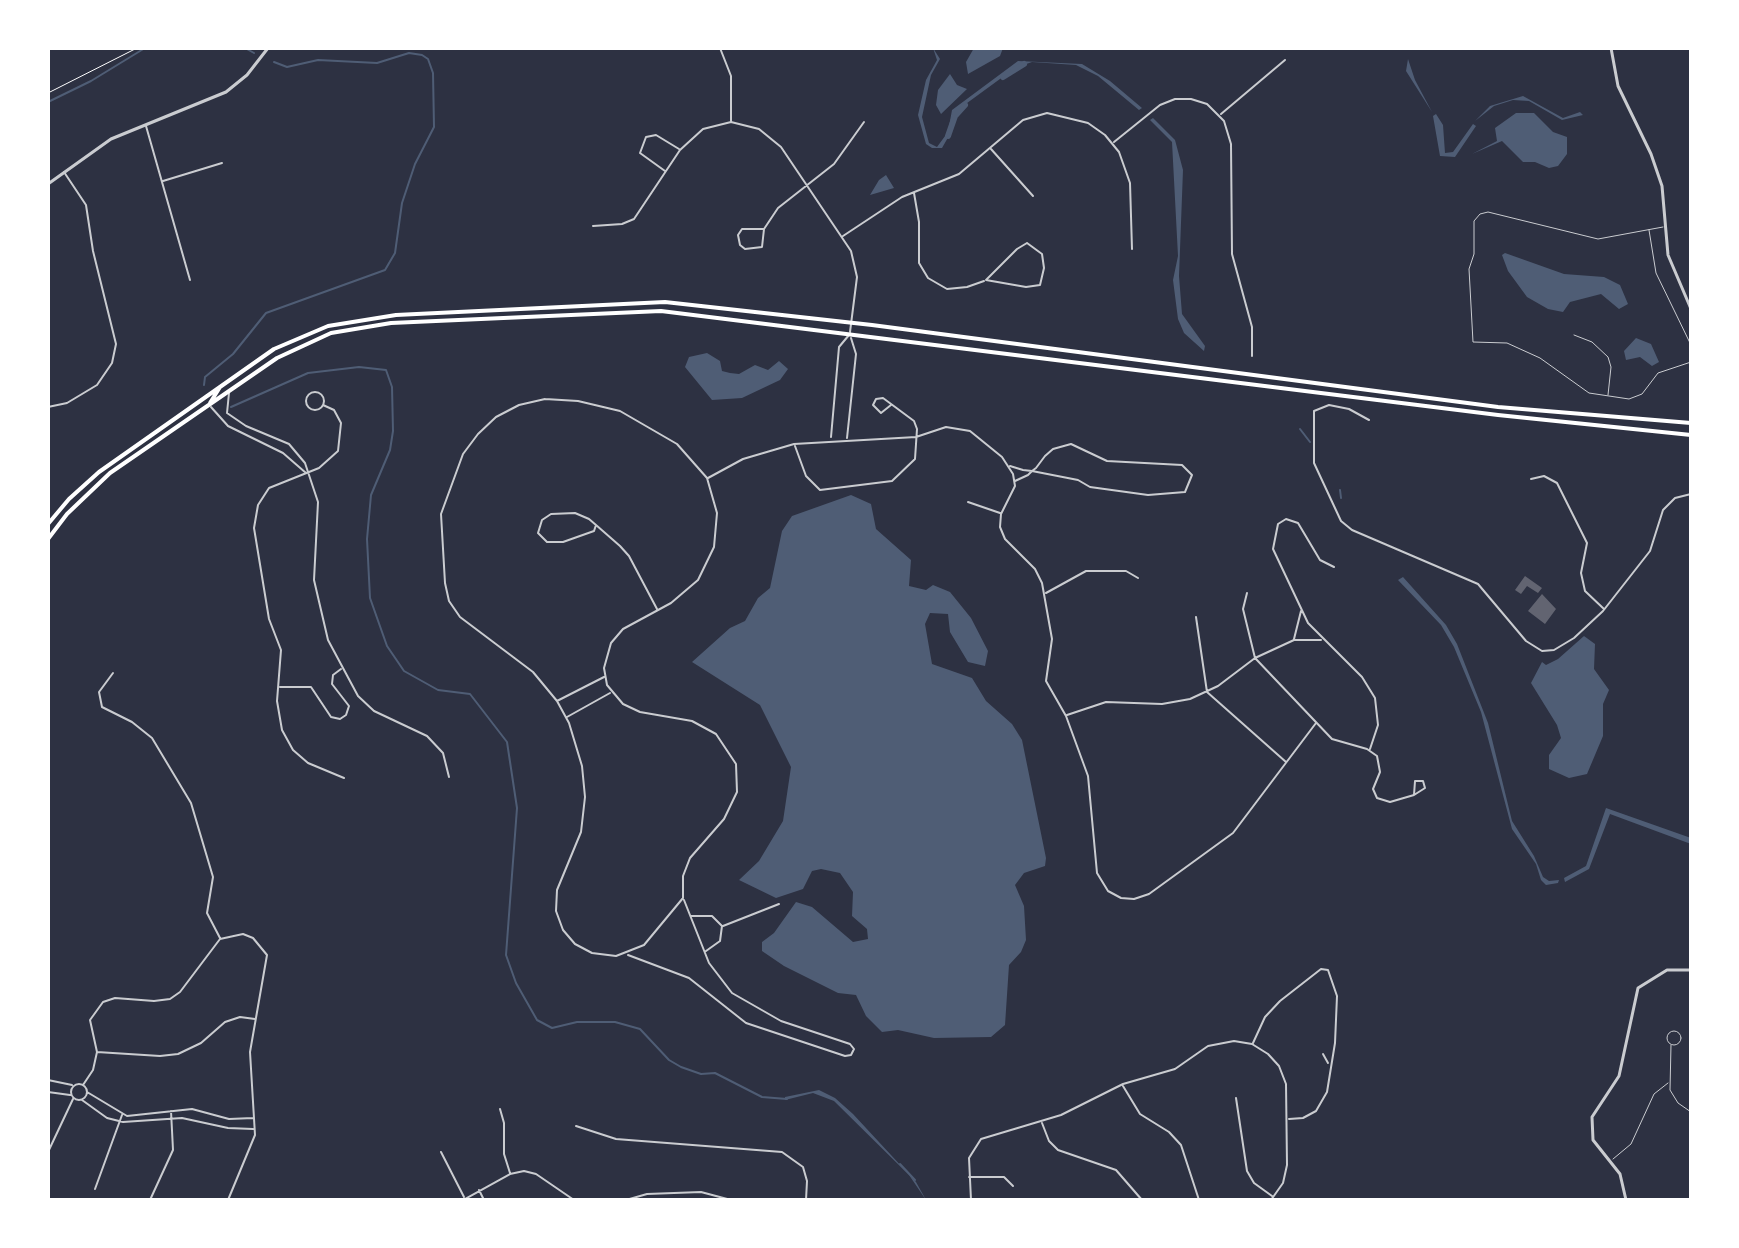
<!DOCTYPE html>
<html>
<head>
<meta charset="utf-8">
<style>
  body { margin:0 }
  #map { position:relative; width:1739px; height:1248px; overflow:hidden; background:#2d3142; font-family:"Fira Sans",sans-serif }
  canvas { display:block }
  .frame { position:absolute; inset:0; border:50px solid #fff; pointer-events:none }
</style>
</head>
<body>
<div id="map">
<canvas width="1739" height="1248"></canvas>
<div class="frame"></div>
</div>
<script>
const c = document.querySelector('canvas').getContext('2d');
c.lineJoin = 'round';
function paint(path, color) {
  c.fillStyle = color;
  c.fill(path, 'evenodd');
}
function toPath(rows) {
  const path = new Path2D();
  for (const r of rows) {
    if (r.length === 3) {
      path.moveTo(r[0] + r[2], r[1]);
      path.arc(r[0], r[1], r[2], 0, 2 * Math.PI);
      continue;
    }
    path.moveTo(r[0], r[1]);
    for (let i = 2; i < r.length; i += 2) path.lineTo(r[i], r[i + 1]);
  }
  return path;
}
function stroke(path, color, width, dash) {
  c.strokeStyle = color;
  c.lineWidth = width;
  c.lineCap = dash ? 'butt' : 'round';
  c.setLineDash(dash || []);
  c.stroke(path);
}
const water = toPath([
  [933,48,940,59,931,75,922,117,929,143,937,147,948,132,952,110,1018,61,1082,64,1110,81,1142,108,1139,110,1098,76,1076,65,1032,62,1015,68,963,106,956,113,950,134,942,148,932,148,926,144,918,115,926,80,937,60],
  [974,48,1003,48,1000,56,968,74,966,62],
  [1408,59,1415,80,1432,112,1406,71],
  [950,74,957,85,967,89,941,114,936,105,938,90],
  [1523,96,1563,118,1580,112,1583,115,1562,120,1529,101,1513,100,1494,106,1475,121,1490,106],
  [1516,113,1534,113,1553,132,1567,137,1567,154,1558,166,1549,168,1535,162,1523,162,1502,141,1472,154,1497,141,1495,128],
  [1436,114,1443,125,1445,153,1453,152,1473,124,1476,126,1455,157,1440,156,1433,116],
  [1153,118,1175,140,1183,170,1179,276,1182,314,1205,346,1204,351,1184,333,1178,319,1173,280,1178,256,1172,142,1150,120],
  [886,175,894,188,870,195,879,180],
  [1505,253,1564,274,1604,277,1620,285,1628,304,1619,309,1601,294,1570,302,1563,312,1548,309,1527,297,1508,271,1502,255],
  [1636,338,1651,344,1659,362,1652,366,1640,357,1626,360,1624,351],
  [707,353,720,361,722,371,730,373,739,374,755,365,768,370,779,361,788,369,780,380,742,398,712,400,685,367,689,357],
  [851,495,871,504,876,529,911,560,909,586,926,590,933,585,950,592,971,618,988,651,985,666,968,662,950,632,948,614,930,613,925,624,932,664,972,678,986,701,1012,724,1022,740,1046,858,1045,866,1024,873,1015,885,1024,906,1026,940,1021,952,1009,965,1005,1025,991,1037,934,1038,898,1030,882,1032,866,1016,856,995,838,993,784,966,762,951,762,942,774,933,796,902,812,907,853,942,868,939,867,929,852,916,853,892,840,873,821,869,812,871,803,889,776,898,739,880,759,861,783,821,791,767,760,705,692,662,730,628,745,621,758,598,770,588,782,531,792,516],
  [1403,577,1446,625,1457,644,1488,723,1512,821,1534,856,1543,877,1549,881,1559,880,1558,883,1546,885,1541,880,1536,864,1512,829,1481,712,1454,647,1441,625,1398,580],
  [1584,636,1595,644,1594,669,1609,690,1603,704,1603,736,1587,774,1569,778,1549,769,1549,755,1561,738,1557,725,1531,683,1542,662,1546,665,1558,659],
  [1606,808,1691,838,1691,844,1610,814,1589,869,1565,882,1564,878,1586,866],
  [819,1090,835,1098,853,1114,916,1182,926,1200,909,1175,834,1101,813,1093,785,1100,785,1097]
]);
const stream = toPath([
  [245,48,254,53],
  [48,102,91,81,145,48],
  [204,385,205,377,233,354,266,313,385,270,395,253,402,203,415,164,434,127,433,73,428,59,422,55,409,53,377,63,318,60,287,67,274,62],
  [231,407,308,373,359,367,386,370,392,387,393,431,390,450,371,495,367,539,370,598,387,646,404,671,438,690,470,694,507,742,517,808,506,955,516,983,537,1020,552,1028,577,1022,615,1022,640,1029,669,1060,681,1067,701,1074,715,1073,762,1097,787,1099],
  [1300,429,1310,442],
  [1340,490,1341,498],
  [1622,816,1635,820],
  [900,1164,915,1180]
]);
const canal = toPath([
  [1003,77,1024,64],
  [948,136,955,116,965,105]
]);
const building = toPath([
  [1525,576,1542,588,1538,593,1527,586,1521,594,1515,590],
  [1542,594,1556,609,1545,624,1528,611]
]);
const path = toPath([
  [48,93,137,48]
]);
const service = toPath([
  [1663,227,1598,239,1488,212,1480,214,1474,221,1474,254,1469,269,1473,342,1507,343,1540,358,1589,393,1629,399,1642,394,1658,373,1691,362],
  [1649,230,1656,273,1691,345],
  [1574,335,1592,342,1608,357,1611,367,1608,395],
  [1674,1038,7],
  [1671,1045,1670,1090,1678,1103,1691,1112],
  [1613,1159,1631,1144,1654,1094,1668,1083]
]);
const minor = toPath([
  [720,48,731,76,731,121],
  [1221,114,1285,60],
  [146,126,190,280],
  [1114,142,1160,105,1175,99,1191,99,1207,104,1224,121,1231,144,1232,254,1252,327,1252,356],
  [991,149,1033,196],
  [665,171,640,153,646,137,656,135,679,149],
  [163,181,222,163],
  [914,193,919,222,919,263,928,278,947,289,967,287,984,281],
  [593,226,622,224,634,219,680,150,703,129,731,122,759,129,781,147,851,251,857,277,850,332],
  [764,229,742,229,738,235,740,245,745,249,762,247,764,229,778,208,834,164,864,122],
  [843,236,902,197,959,174,1023,120,1047,113,1088,123,1105,135,1119,152,1130,183,1132,249],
  [1027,243,1042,254,1044,268,1040,285,1026,287,986,280,1017,249,1027,243],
  [315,401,9],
  [229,393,227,413,246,426,289,444,305,463,318,502,314,580,328,640,358,696,374,711,427,736,443,753,449,777],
  [545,399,578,401,620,411,677,444,707,478,717,513,714,547,698,580,671,603,623,629,611,643,604,668,607,685,623,704,640,712,692,721,716,734,736,764,737,792,724,819,690,858,683,876,683,898,644,945,616,956,592,953,575,944,563,930,556,911,557,890,581,832,585,797,582,766,569,723,557,701,533,672,460,617,449,601,445,583,441,514,463,454,478,434,496,417,519,405,545,399],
  [323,405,334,410,341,423,338,451,319,468,269,488,258,505,254,528,269,619,281,650,277,701,282,730,293,750,308,763,344,778],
  [48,407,67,403,97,385,112,363,116,344,93,251,86,205,64,172],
  [211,407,228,426,283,453,306,473],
  [1369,420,1349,409,1329,405,1314,411,1314,463,1341,521,1352,530,1478,584,1526,641,1542,651,1554,650,1574,638,1603,611,1650,551,1663,510,1675,498,1691,494],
  [831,437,839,347,849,335],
  [847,438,856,354,851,338],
  [795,446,806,476,820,490,892,481,915,459,917,429,914,421,883,398,876,399,873,405,881,413,891,405],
  [1010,466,1023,470,1032,471,1078,480,1090,487,1148,495,1185,492,1192,475,1182,465,1107,461,1071,444,1053,449,1045,456,1036,468,1032,471,1028,475,1015,481],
  [708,478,743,459,794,444,916,437,946,427,970,431,1002,457,1013,474,1015,486,1001,514,1000,527,1005,539,1035,569,1042,583,1052,639,1046,681,1066,716,1088,776,1097,873,1108,891,1121,898,1134,899,1149,894,1233,833,1316,723],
  [1531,479,1544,476,1557,483,1587,543,1581,573,1585,591,1604,609],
  [968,502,1000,513],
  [596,525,594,531,563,542,547,542,538,533,542,520,551,514,575,513,589,519,596,525,620,546,629,556,657,609],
  [1334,567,1320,560,1298,523,1286,519,1278,524,1273,549,1308,623,1362,677,1375,698,1378,725,1370,749],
  [1046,593,1086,571,1126,571,1138,578],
  [1247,593,1243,609,1255,658,1332,739,1367,749,1377,756,1380,772,1373,789,1377,798,1390,802,1414,795,1415,781,1423,781,1425,788,1414,795],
  [1196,617,1207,692,1286,762],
  [1294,639,1301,611],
  [113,673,99,692,102,707,132,722,152,738,191,803,213,877,207,913,220,938],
  [280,687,311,687,331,717,340,719,346,715,349,706,332,684,333,675,341,669],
  [557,701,604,677],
  [1067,715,1106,702,1162,704,1190,699,1218,686,1255,658,1294,640,1321,640],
  [567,717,610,693],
  [691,916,712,916,722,926,720,941,706,951],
  [723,926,779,904],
  [628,955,689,978,746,1023,845,1056,851,1055,854,1049,850,1044,781,1021,732,993,709,963,684,900],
  [1253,1043,1265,1017,1280,1001,1321,969,1328,970,1337,996,1335,1043,1327,1092,1316,1111,1303,1118,1289,1119],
  [97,1052,160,1056,178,1054,201,1043,225,1022,240,1017,255,1019],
  [1323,1054,1328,1063],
  [48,1080,72,1085],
  [79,1092,8],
  [83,1085,93,1070,97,1052,90,1020,103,1002,115,998,154,1001,170,999,180,992,220,939,243,934,253,938,267,955,250,1052,255,1135,228,1200],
  [1123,1086,1140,1114,1169,1132,1181,1145,1199,1200],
  [48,1092,70,1095],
  [87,1092,127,1116,192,1109,229,1119,253,1118],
  [1236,1098,1247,1171,1254,1183,1272,1196],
  [82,1100,107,1118,123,1122,182,1118,228,1128,253,1129],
  [500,1109,504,1123,504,1154,510,1173],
  [1042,1123,1049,1141,1058,1150,1116,1170,1142,1200],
  [576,1126,616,1139,782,1152,803,1167,807,1181,806,1200],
  [48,1152,73,1099],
  [441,1152,464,1197],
  [969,1177,1004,1177,1013,1186],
  [95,1189,122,1115],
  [479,1190,484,1200],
  [150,1200,173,1150,171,1111],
  [463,1200,510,1174,524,1171,536,1174,574,1200],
  [626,1200,647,1194,701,1192,731,1200],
  [971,1200,969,1158,981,1139,1061,1115,1123,1084,1175,1069,1208,1046,1234,1041,1252,1044,1268,1054,1279,1066,1286,1084,1287,1165,1283,1183,1271,1200]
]);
const tertiary = toPath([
  [1611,48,1618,86,1651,154,1662,186,1668,255,1691,309],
  [48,184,111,139,226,92,247,75,268,48],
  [1626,1200,1620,1174,1593,1140,1592,1117,1619,1076,1638,988,1667,970,1691,970]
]);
const primary = toPath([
  [210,403,220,387],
  [48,524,69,499,99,472,274,349,328,326,396,315,665,302,872,325,1498,407,1691,423],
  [48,539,67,514,110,473,277,358,331,333,391,323,661,311,1498,415,1691,435]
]);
paint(water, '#4f5d75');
stroke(stream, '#4f5d75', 2);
stroke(canal, '#4f5d75', 6);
paint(building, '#626471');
stroke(path, '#fff', 1);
stroke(service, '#caccd0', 1);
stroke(minor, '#caccd0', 2);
stroke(tertiary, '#caccd0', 3);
stroke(primary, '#fff', 4);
</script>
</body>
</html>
